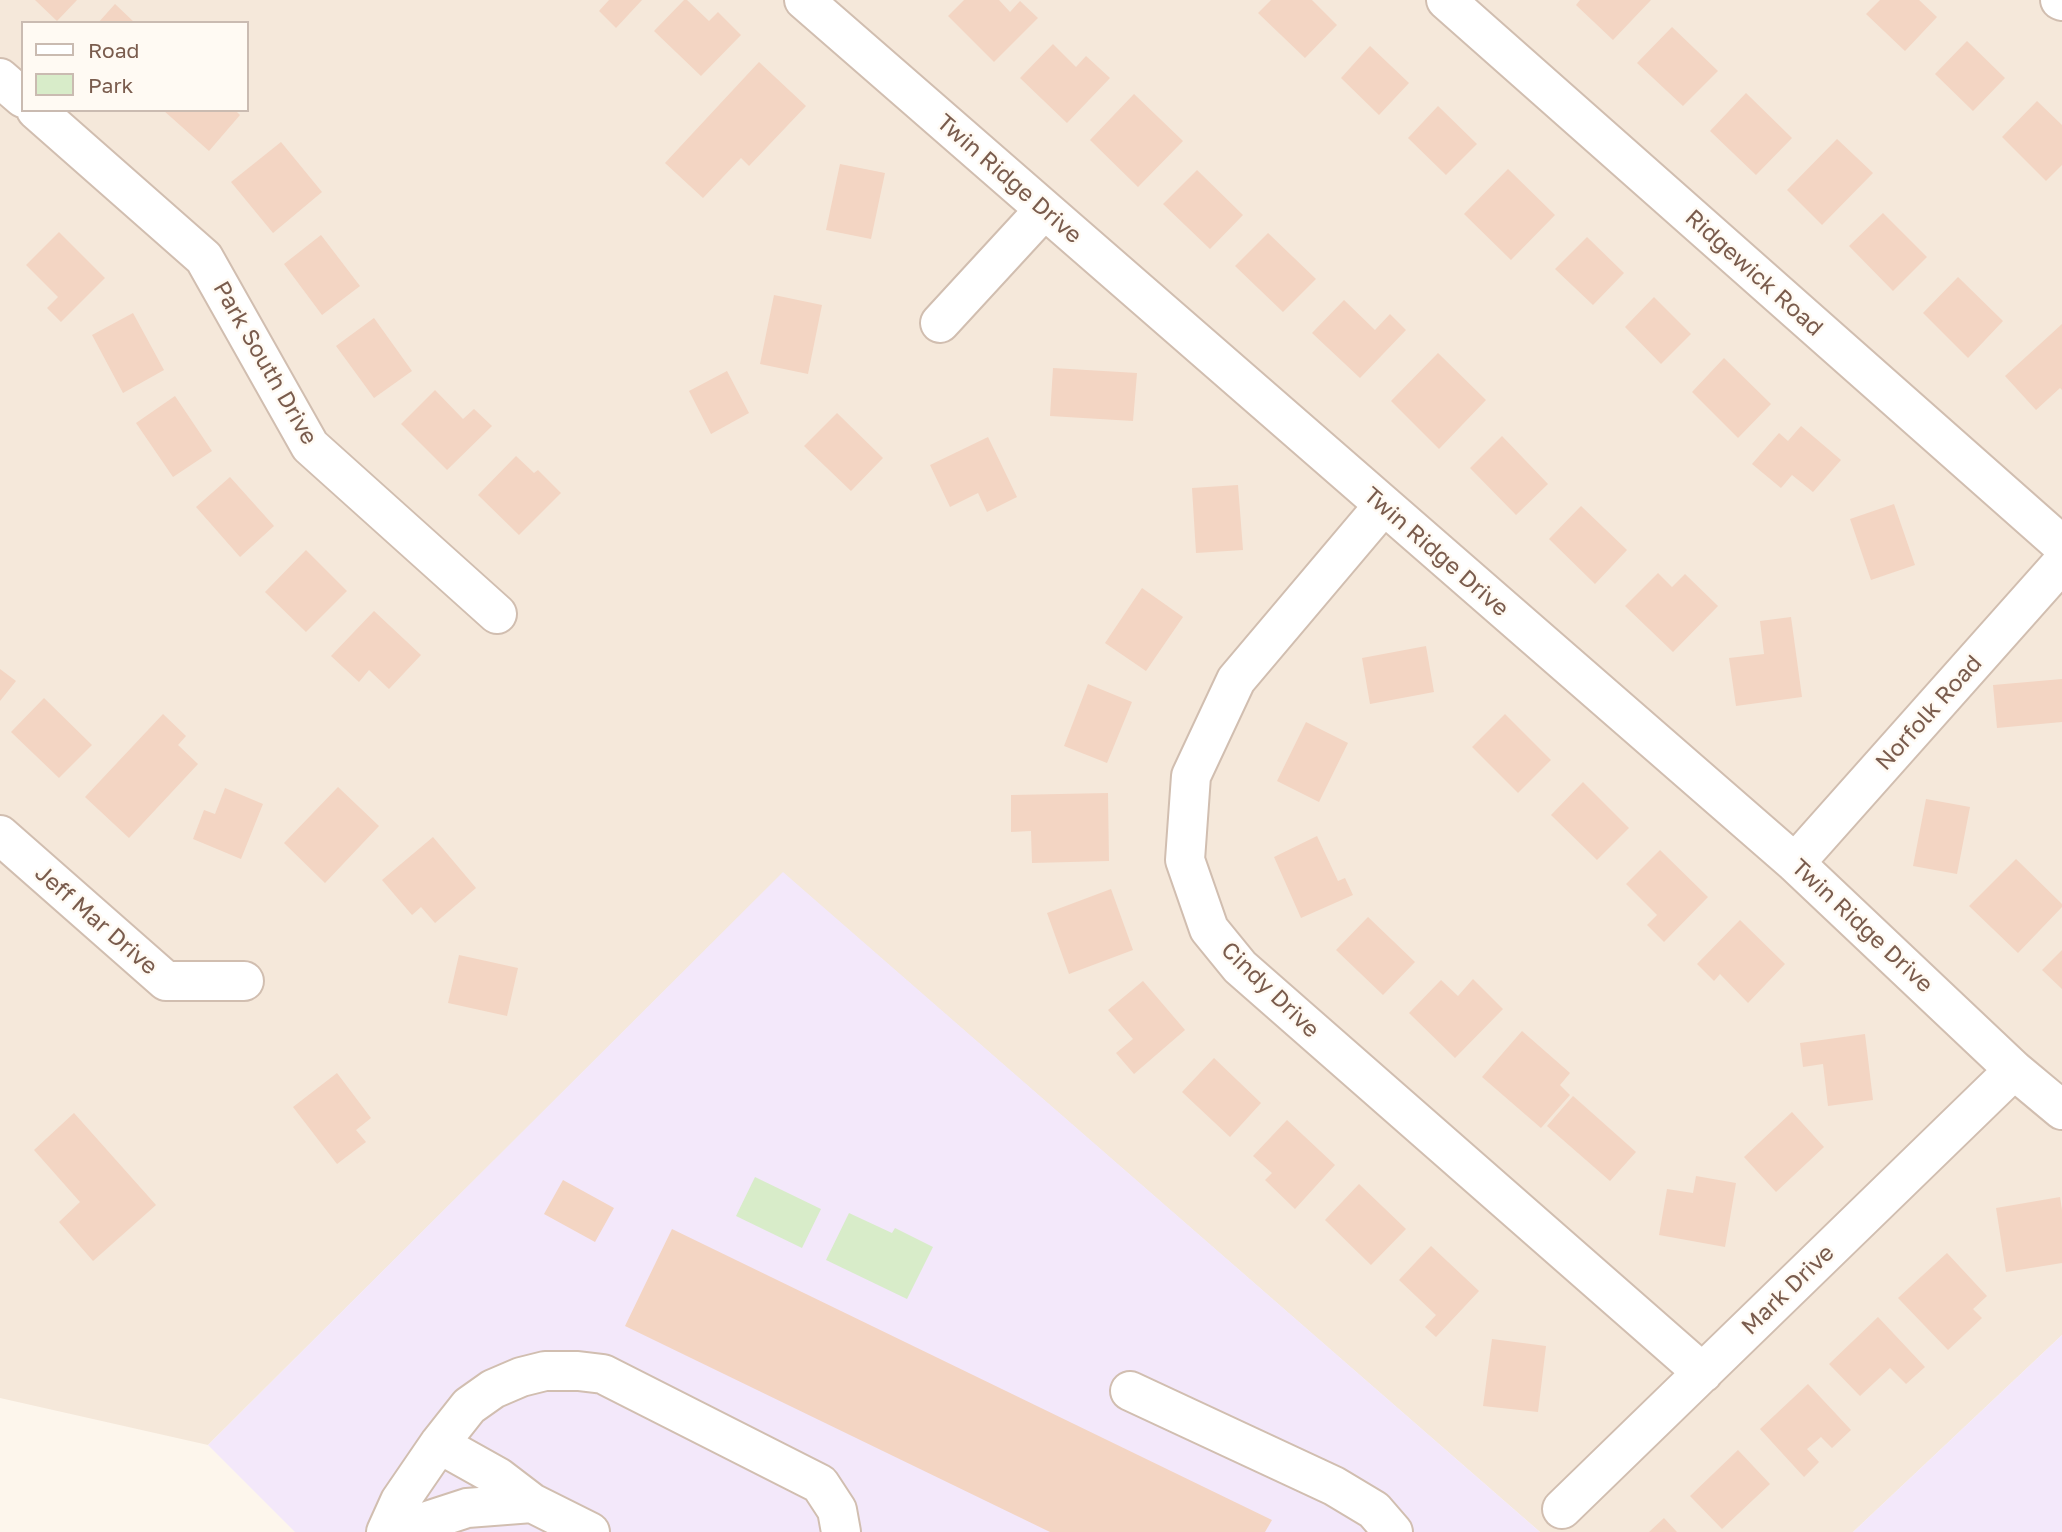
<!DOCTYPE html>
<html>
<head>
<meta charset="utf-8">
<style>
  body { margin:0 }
  #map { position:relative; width:2062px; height:1532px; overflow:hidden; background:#fdf6ec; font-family:"Golos Text",sans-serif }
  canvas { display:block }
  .legend { position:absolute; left:21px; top:21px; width:228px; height:91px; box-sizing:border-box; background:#fffaf3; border:2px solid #cabbb1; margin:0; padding:9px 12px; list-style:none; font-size:21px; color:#7a5c4d }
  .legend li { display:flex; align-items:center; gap:14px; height:35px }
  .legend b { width:35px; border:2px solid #cabbb1 }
</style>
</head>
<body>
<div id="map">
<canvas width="2062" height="1532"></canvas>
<ul class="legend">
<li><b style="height:9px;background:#fff"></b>Road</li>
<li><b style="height:19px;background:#d8ecc9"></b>Park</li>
</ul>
</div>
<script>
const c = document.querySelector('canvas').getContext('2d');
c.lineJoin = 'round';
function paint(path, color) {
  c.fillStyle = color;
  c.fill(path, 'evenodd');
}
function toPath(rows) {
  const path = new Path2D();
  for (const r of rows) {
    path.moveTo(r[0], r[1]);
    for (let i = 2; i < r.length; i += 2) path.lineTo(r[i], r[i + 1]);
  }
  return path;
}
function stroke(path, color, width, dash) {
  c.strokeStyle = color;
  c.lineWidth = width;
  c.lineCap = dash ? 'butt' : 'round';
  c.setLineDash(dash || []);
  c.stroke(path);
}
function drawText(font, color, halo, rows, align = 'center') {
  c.font = font + ' "Golos Text",sans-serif';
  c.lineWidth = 5;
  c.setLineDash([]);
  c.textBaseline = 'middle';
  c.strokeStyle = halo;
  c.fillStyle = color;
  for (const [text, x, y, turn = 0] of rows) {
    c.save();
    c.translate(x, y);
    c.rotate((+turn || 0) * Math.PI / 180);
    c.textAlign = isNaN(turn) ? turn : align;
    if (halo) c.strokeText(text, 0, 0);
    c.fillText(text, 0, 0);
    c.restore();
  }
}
const residential = toPath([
  [0,0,2062,0,2062,1335,1853,1532,1540,1532,783,873,208,1445,0,1398],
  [23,23,247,23,247,110,23,110]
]);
const education = toPath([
  [783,872,1540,1532,295,1532,208,1445],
  [2062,1335,2062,1532,1853,1532]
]);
const green = toPath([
  [755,1177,821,1209,802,1248,736,1216],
  [849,1213,892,1233,895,1228,933,1247,907,1299,826,1260]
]);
const building = toPath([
  [35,0,77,0,57,21],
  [609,0,642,0,616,28,599,11],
  [684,0,687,0,709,21,718,12,741,35,701,76,654,31],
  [964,0,999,0,1010,12,1020,1,1038,18,994,62,948,16],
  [1271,0,1312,0,1337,25,1305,58,1258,13],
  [1580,0,1651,0,1613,40,1576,5],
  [1880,0,1919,0,1937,17,1905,51,1866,14],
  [115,4,135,23,98,23],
  [1672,27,1718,71,1683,106,1637,63],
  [1967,41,2005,78,1973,111,1935,74],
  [1053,44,1076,67,1086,56,1110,78,1067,123,1020,78],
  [1370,46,1409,83,1379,115,1341,78],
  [759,62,806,106,749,166,741,158,703,198,665,163],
  [1746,93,1792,138,1756,175,1710,131],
  [1134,94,1183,141,1138,187,1090,140],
  [2037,101,2062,125,2062,165,2046,181,2002,137],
  [1438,106,1477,144,1446,175,1408,138],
  [163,110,235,110,240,115,209,151],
  [1837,139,1873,173,1822,225,1787,190],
  [281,142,322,192,273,233,231,182],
  [840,164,885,173,871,239,826,230],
  [1508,169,1555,215,1511,260,1464,214],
  [1197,170,1243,215,1210,249,1163,204],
  [1883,213,1927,257,1893,291,1849,246],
  [59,232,105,278,61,322,47,308,58,297,26,265],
  [1268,233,1316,279,1283,312,1235,266],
  [321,235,360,286,322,315,284,264],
  [1587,237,1624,273,1593,305,1555,269],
  [1958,277,2003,321,1968,358,1923,313],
  [774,295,822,305,808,374,760,364],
  [1654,297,1691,334,1661,364,1625,327],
  [1344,300,1375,330,1390,314,1406,330,1360,378,1312,333],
  [133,313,164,370,123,393,92,335],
  [374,318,412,371,374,398,336,346],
  [2062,324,2062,390,2060,388,2036,410,2005,376],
  [1438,353,1486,400,1439,449,1391,401],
  [1724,358,1771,404,1738,438,1692,392],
  [1053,368,1137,373,1133,421,1050,416],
  [727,371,749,413,711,434,689,391],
  [435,390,463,419,474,409,492,426,447,470,401,424],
  [175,396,212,451,173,477,136,423],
  [837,413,883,458,851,491,804,446],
  [1801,426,1841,460,1813,492,1792,475,1781,488,1752,464,1779,433,1788,441],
  [1502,436,1548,484,1516,515,1470,468],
  [988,437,1017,497,987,512,978,493,950,507,930,465],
  [516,456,534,473,538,470,561,493,519,535,478,495],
  [230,477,274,526,240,557,196,507],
  [1238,485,1243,550,1196,553,1192,488],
  [1894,504,1915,565,1871,580,1850,519],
  [1581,506,1627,550,1595,584,1549,539],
  [306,550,347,591,306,632,265,592],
  [1658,573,1672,587,1685,574,1718,606,1673,652,1625,606],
  [1142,588,1183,617,1146,671,1105,643],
  [374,611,421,655,389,689,369,670,359,682,331,656],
  [1791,617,1802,697,1736,706,1729,658,1764,654,1760,621],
  [1426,646,1434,692,1370,704,1362,658],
  [0,669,16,681,0,701],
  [2062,679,2062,722,1997,728,1993,685],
  [1088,684,1132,702,1107,763,1064,746],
  [44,698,92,745,59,778,11,732],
  [163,714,186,736,178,745,198,764,129,838,85,797],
  [1505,714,1551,760,1518,793,1472,747],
  [1306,722,1348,743,1319,802,1277,781],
  [1583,782,1629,828,1597,860,1551,815],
  [338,787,379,826,325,883,284,843],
  [225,788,263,804,241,859,193,839,204,810,215,814],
  [1108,793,1109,861,1032,863,1031,831,1011,832,1011,795],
  [1926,799,1970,807,1957,874,1913,866],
  [1317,836,1338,881,1345,878,1353,895,1301,918,1274,857],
  [433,837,476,888,435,923,421,907,412,915,382,880],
  [1660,850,1708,897,1664,942,1647,925,1657,915,1626,884],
  [2016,859,2062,904,2062,907,2018,953,1969,906],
  [1111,889,1133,950,1069,974,1047,913],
  [1368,917,1415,962,1383,995,1336,950],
  [1740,920,1785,964,1748,1003,1720,974,1714,981,1697,964],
  [2062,950,2062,989,2042,970],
  [459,955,518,968,507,1016,448,1003],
  [1473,979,1503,1009,1455,1058,1409,1013,1441,980,1458,996],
  [1143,981,1185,1030,1134,1074,1116,1053,1133,1039,1108,1010],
  [1522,1031,1570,1073,1560,1085,1570,1095,1541,1128,1482,1077],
  [1865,1034,1873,1100,1828,1106,1823,1064,1803,1067,1800,1043],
  [1214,1058,1261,1103,1230,1137,1182,1092],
  [337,1073,371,1118,356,1130,366,1142,337,1164,293,1107],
  [1573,1096,1636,1152,1610,1181,1547,1126],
  [1792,1112,1824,1147,1776,1192,1744,1157],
  [74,1113,156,1205,93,1261,59,1222,80,1202,34,1150],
  [1287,1120,1335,1165,1295,1209,1265,1180,1272,1173,1253,1156],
  [1696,1176,1736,1183,1725,1247,1659,1235,1667,1189,1693,1193],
  [563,1180,614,1208,595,1242,544,1214],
  [1359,1184,1406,1229,1371,1265,1325,1220],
  [2060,1197,2062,1210,2062,1263,2006,1272,1996,1208],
  [672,1229,1272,1520,1265,1532,1050,1532,625,1326],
  [1431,1246,1479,1291,1436,1337,1425,1327,1436,1315,1399,1280],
  [1947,1253,1987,1296,1973,1309,1982,1318,1948,1350,1898,1298],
  [1878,1317,1925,1367,1906,1384,1890,1368,1860,1396,1829,1364],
  [1492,1339,1546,1346,1538,1412,1483,1406],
  [1808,1384,1851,1430,1832,1448,1821,1437,1807,1449,1819,1462,1804,1477,1760,1429],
  [1738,1450,1770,1484,1722,1529,1690,1496],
  [1664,1518,1677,1532,1649,1532]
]);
const minor = toPath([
  [804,0,1795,863,2014,1070,2062,1110],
  [1446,0,2062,545],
  [2060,0,2062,1],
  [0,78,23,98],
  [36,110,204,258,310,446,497,614],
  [940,323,1044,210],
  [1383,506,1236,680,1191,776,1185,860,1209,929,1240,967,1703,1373],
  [0,835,166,981,244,981],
  [1795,863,2062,563],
  [1130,1391,1334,1486,1374,1510,1393,1532],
  [439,1444,498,1477,532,1503,590,1532],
  [1562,1509,2014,1070],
  [386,1532,400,1501,439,1444,469,1406,493,1389,521,1377,545,1371,578,1371,603,1374,820,1484,837,1510,841,1532],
  [408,1532,424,1522,467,1508,532,1503]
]);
const streetNames = [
  ["Twin Ridge Drive",1009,179,41],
  ["Ridgewick Road",1754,273,42],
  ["Park South Drive",265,363,60],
  ["Twin Ridge Drive",1436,552,41],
  ["Norfolk Road",1929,713,-48],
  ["Jeff Mar Drive",96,920,41],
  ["Twin Ridge Drive",1862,926,43],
  ["Cindy Drive",1270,990,44],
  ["Mark Drive",1788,1290,-44]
];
paint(residential, '#f5e8da');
paint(education, '#f3e8fa');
paint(green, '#d8ecc9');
paint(building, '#f3d5c3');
stroke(minor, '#d1beb0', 42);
stroke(minor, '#fff', 38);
drawText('23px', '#7a5c4d', '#fffaf3', streetNames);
</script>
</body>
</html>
